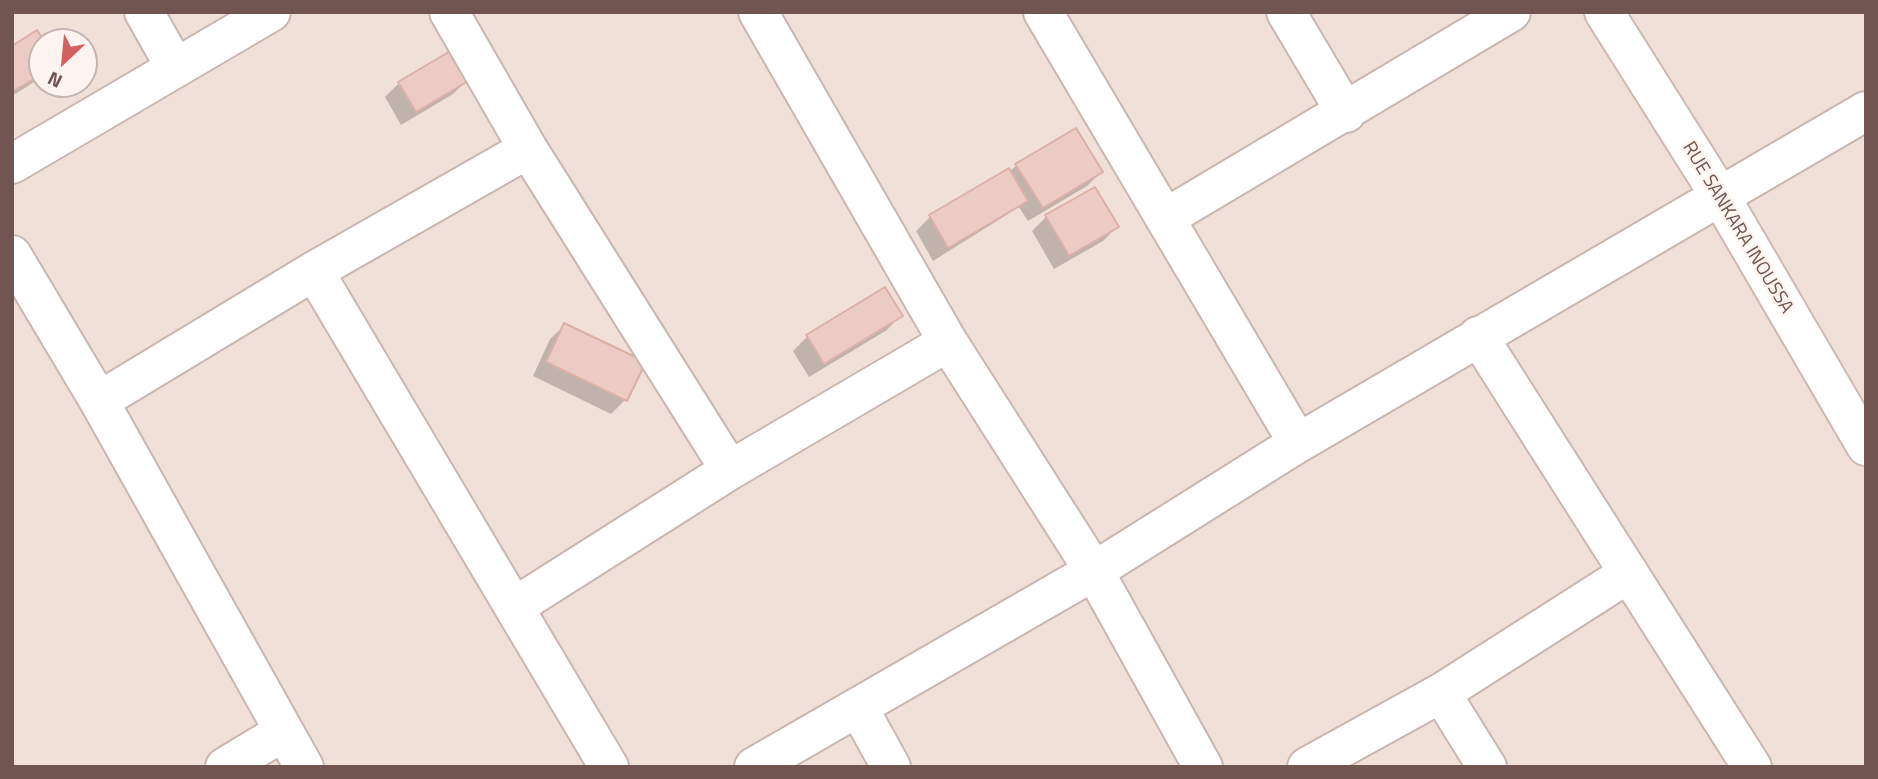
<!DOCTYPE html>
<html>
<head>
<meta charset="utf-8">
<style>
  body { margin:0 }
  #map { position:relative; width:1878px; height:779px; overflow:hidden; background:#faf0e9; font-family:"Titillium Web",sans-serif }
  canvas { display:block }
  .frame { position:absolute; inset:0; border:14px solid #715550; pointer-events:none }
  .north { position:absolute; left:28px; top:28px; width:70px; height:70px; box-sizing:border-box; background:#fdf4ef; border:2px solid #c5b4af; border-radius:50%; rotate:206deg; font-size:19px; font-weight:700; line-height:28px; text-align:center; color:#715550 }
  .north::after { content:''; display:block; margin:auto; width:24px; height:32px; background:#d3605e; clip-path:polygon(50% 0,100% 100%,50% 72%,0 100%) }
</style>
</head>
<body>
<div id="map">
<canvas width="1878" height="779"></canvas>
<div class="frame"></div>
<div class="north">N</div>
</div>
<script>
const c = document.querySelector('canvas').getContext('2d');
c.lineJoin = 'round';
function paint(path, color) {
  c.fillStyle = color;
  c.fill(path, 'evenodd');
}
function toPath(rows) {
  const path = new Path2D();
  for (const r of rows) {
    path.moveTo(r[0], r[1]);
    for (let i = 2; i < r.length; i += 2) path.lineTo(r[i], r[i + 1]);
  }
  return path;
}
function stroke(path, color, width, dash) {
  c.strokeStyle = color;
  c.lineWidth = width;
  c.lineCap = dash ? 'butt' : 'round';
  c.setLineDash(dash || []);
  c.stroke(path);
}
function drawText(font, color, halo, rows, align = 'center') {
  c.font = font + ' "Titillium Web",sans-serif';
  c.lineWidth = 5;
  c.setLineDash([]);
  c.textBaseline = 'middle';
  c.strokeStyle = halo;
  c.fillStyle = color;
  for (const [text, x, y, turn = 0] of rows) {
    c.save();
    c.translate(x, y);
    c.rotate((+turn || 0) * Math.PI / 180);
    c.textAlign = isNaN(turn) ? turn : align;
    if (halo) c.strokeText(text, 0, 0);
    c.fillText(text, 0, 0);
    c.restore();
  }
}
const residential = toPath([
  [12,12,1866,12,1866,767,12,767],
  [42,42,84,42,84,84,42,84]
]);
const shadow = toPath([
  [37,32,43,42,42,77,12,96,12,48],
  [467,80,453,94,401,125,385,97,399,83],
  [1017,165,1101,172,1087,186,1028,221,1019,207,933,261,916,231,930,217,1009,172],
  [1046,217,1117,227,1103,241,1054,269,1032,231],
  [901,315,887,330,809,377,793,351,807,337],
  [565,325,625,400,611,414,533,376,550,339]
]);
const building = toPath([
  [37,30,45,42,42,42,42,74,12,92,12,46,37,30],
  [452,50,470,80,416,112,398,82,452,50],
  [1076,128,1103,172,1043,208,1015,164,1076,128],
  [1009,168,1028,201,948,248,929,215,1009,168],
  [1095,187,1119,227,1069,256,1045,215,1095,187],
  [885,287,903,316,824,364,806,335,885,287],
  [564,323,646,362,627,401,546,362,564,323]
]);
const street = toPath([
  [144,12,175,67],
  [449,12,528,149,730,470],
  [758,12,948,342,1094,571,1203,767],
  [1043,12,1298,443],
  [1286,12,1346,113],
  [12,164,271,12],
  [1167,217,1511,12],
  [12,255,99,401,304,767],
  [314,271,609,767],
  [1478,336,1752,767],
  [99,401,314,271,528,149],
  [514,607,730,470,948,342],
  [1441,693,1487,767],
  [858,707,891,767],
  [225,767,283,732],
  [754,767,1094,571,1298,443,1866,111],
  [1307,767,1441,693,1629,573]
]);
const secondary = toPath([
  [1604,12,1720,196,1866,446]
]);
const streetNames = [
  ["RUE SANKARA INOUSSA",1737,228,59]
];
paint(residential, '#f0e0d8');
paint(shadow, '#0003');
paint(building, '#ebcbc4');
stroke(building, '#dcb0a7', 2);
stroke(street, '#cab6b0', 42);
stroke(secondary, '#ceb8b1', 42);
stroke(street, '#fff', 38);
stroke(secondary, '#fff', 38);
drawText('19px', '#715550', '#fdf4ef', streetNames);
</script>
</body>
</html>
